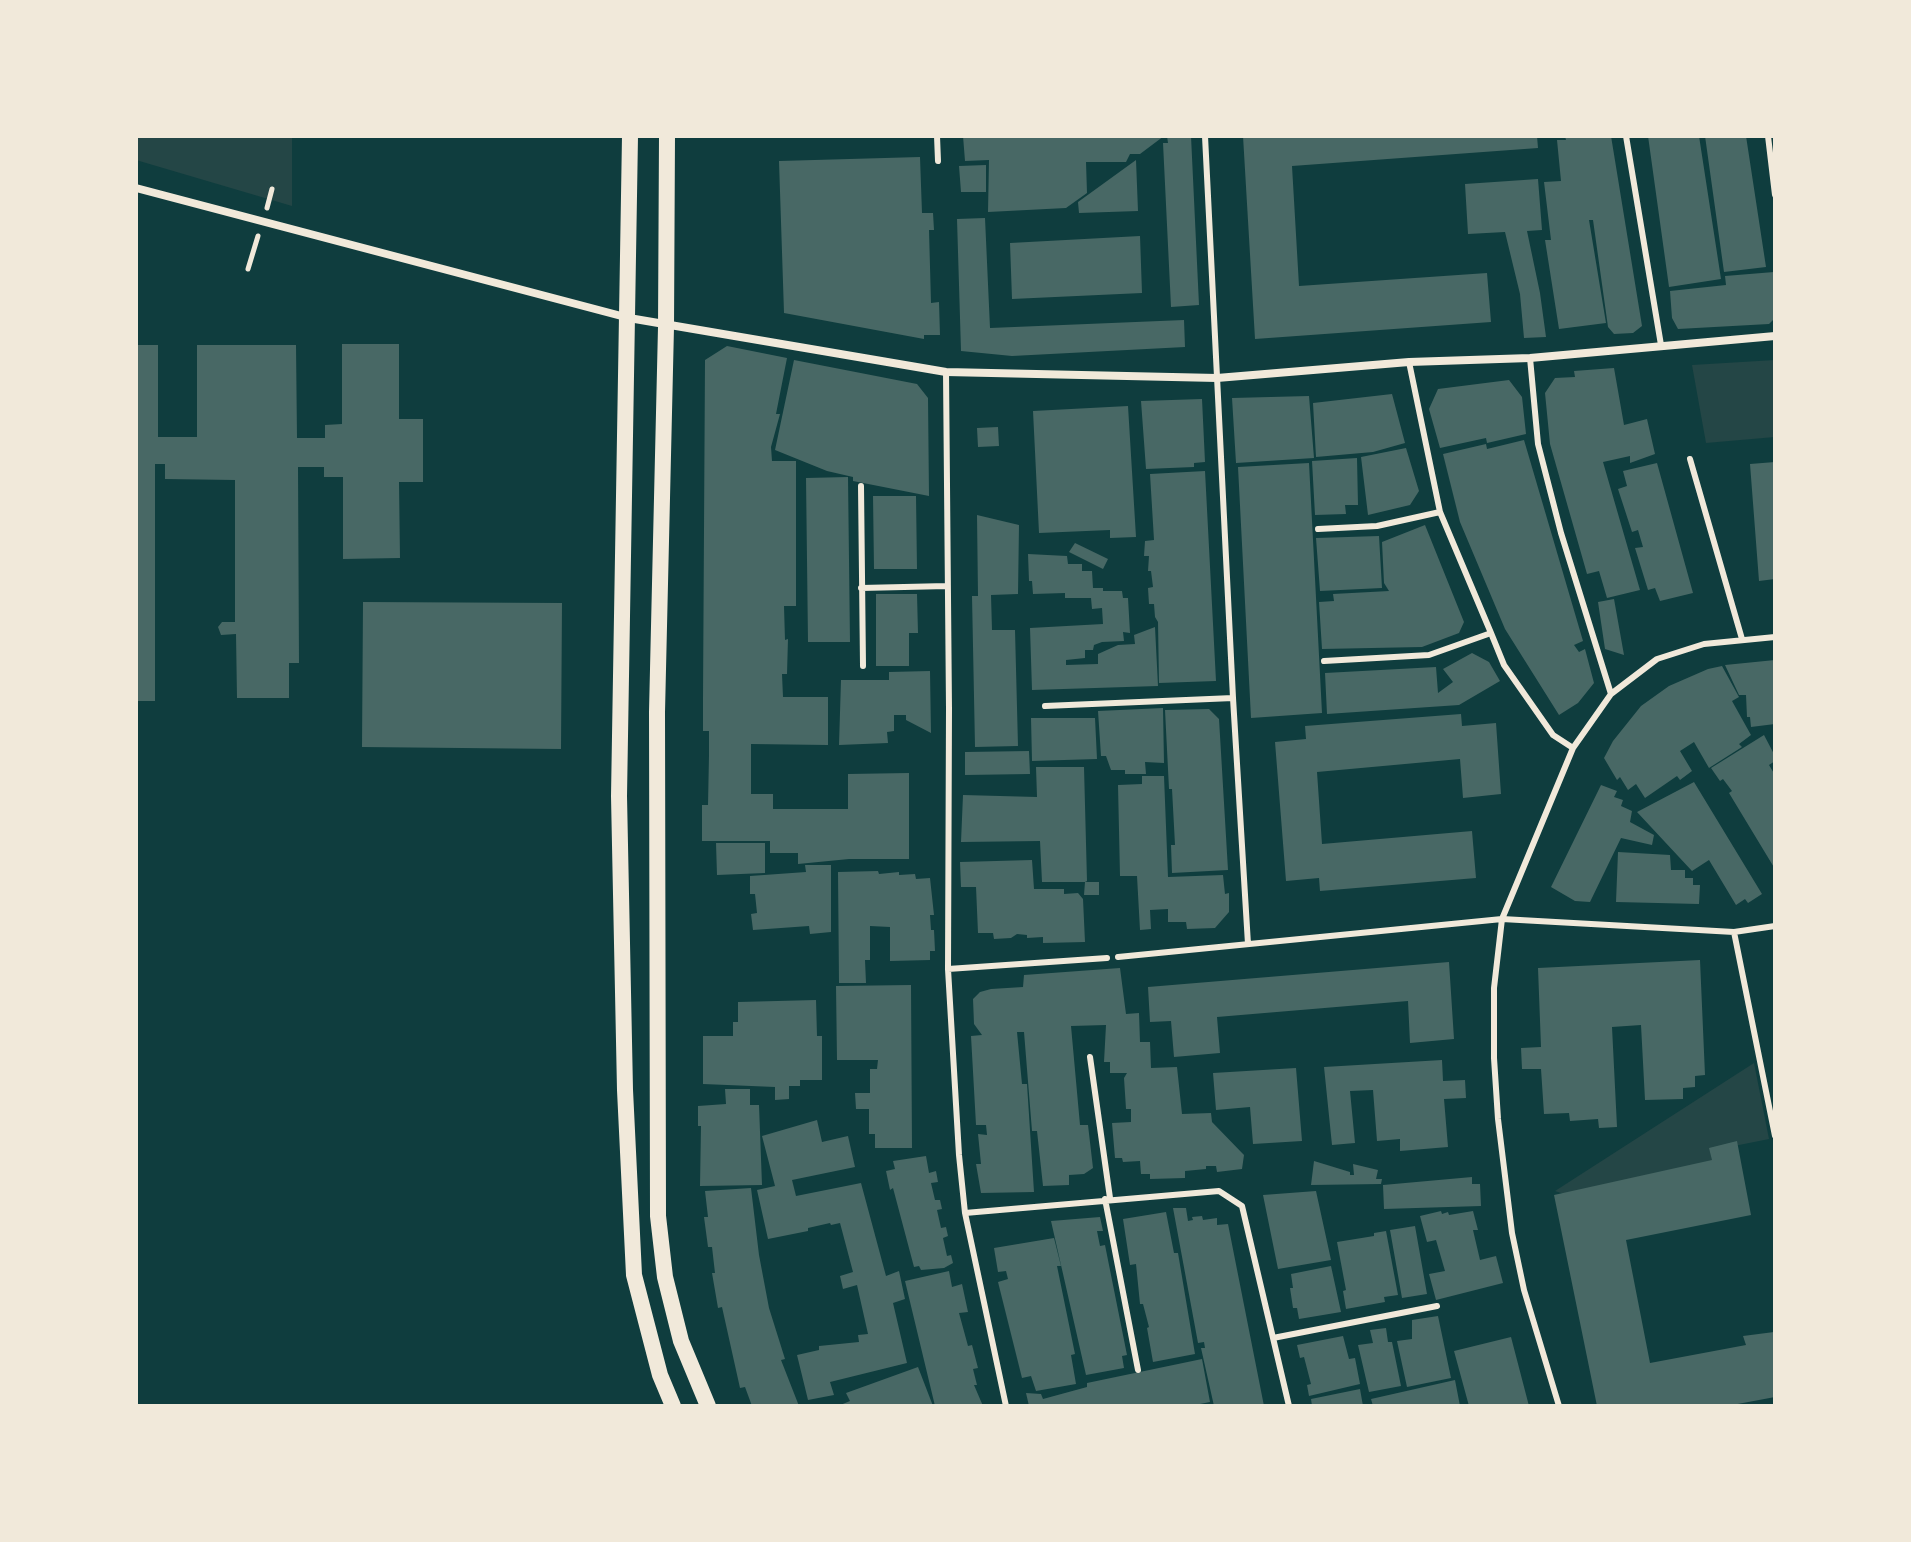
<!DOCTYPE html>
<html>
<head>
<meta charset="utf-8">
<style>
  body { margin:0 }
  #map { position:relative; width:1911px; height:1542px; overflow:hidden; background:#0f3d3e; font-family:Ubuntu,sans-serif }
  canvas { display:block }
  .frame { position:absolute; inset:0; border:138px solid #f1e9da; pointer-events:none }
</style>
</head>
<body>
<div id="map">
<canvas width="1911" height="1542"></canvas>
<div class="frame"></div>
</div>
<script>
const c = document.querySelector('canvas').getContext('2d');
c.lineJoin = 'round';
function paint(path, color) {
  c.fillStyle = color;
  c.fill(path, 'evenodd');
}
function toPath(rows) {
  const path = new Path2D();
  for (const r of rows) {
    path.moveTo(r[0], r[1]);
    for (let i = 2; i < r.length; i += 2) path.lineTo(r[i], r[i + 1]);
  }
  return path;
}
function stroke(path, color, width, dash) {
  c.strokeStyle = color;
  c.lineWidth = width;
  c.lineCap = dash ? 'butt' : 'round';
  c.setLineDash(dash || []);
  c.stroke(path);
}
const green = toPath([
  [136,136,292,136,292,206,136,160],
  [1775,360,1775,437,1706,443,1692,365],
  [1754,1063,1769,1139,1734,1146,1737,1164,1573,1197,1555,1191]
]);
const building = toPath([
  [963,136,1164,136,1140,154,1130,154,1126,162,1086,162,1087,193,1066,208,988,212,989,160,965,161],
  [1167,136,1191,136,1199,305,1171,307,1163,143,1168,143],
  [1243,136,1537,136,1538,148,1292,166,1299,286,1487,273,1491,322,1255,339],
  [1565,136,1611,136,1642,326,1633,333,1614,334,1608,327,1593,220,1589,220,1606,323,1559,329,1545,240,1551,240,1544,182,1561,181,1557,140,1566,140],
  [1648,136,1699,136,1721,279,1669,287],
  [1705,136,1746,136,1766,267,1724,272],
  [920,157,922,213,933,213,934,230,929,230,931,303,939,302,940,335,924,335,924,339,784,313,779,161],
  [1136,160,1138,211,1079,213,1078,202],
  [986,165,986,192,961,192,959,166],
  [1538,179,1542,230,1527,231,1540,293,1546,337,1524,338,1520,294,1505,232,1468,234,1465,184],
  [985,218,990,328,1184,320,1185,347,1012,356,961,351,957,219],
  [1140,236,1142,293,1012,299,1010,243],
  [1774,272,1775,318,1769,324,1678,329,1672,318,1670,291,1726,285,1725,276],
  [342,344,399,344,399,419,423,419,423,482,399,482,400,558,343,559,343,477,324,477,324,467,298,467,299,663,289,663,289,698,237,698,236,634,221,635,218,627,222,622,235,622,235,480,165,479,165,464,155,464,155,701,136,701,136,345,158,345,158,437,197,437,197,345,296,345,297,438,325,438,325,425,342,424],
  [727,346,787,358,776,414,780,414,771,447,772,461,796,461,796,606,784,606,785,640,788,639,787,674,782,674,783,697,828,697,828,745,751,744,751,794,773,794,773,809,848,809,848,774,909,773,909,859,849,859,798,864,798,853,770,853,770,841,702,841,702,805,708,805,709,755,709,731,703,731,703,697,705,360],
  [794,360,917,384,928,398,929,496,853,481,853,477,827,471,775,450],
  [1614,368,1624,425,1647,419,1655,454,1630,463,1630,456,1603,462,1640,590,1607,598,1599,571,1587,574,1550,444,1545,393,1555,378,1575,377,1574,371],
  [1509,380,1522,397,1526,434,1487,443,1486,438,1440,448,1429,409,1438,389],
  [1392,394,1405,443,1373,452,1316,457,1313,403],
  [1309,396,1314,458,1236,463,1232,398],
  [1202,399,1205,462,1194,463,1194,467,1146,469,1141,401],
  [1128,406,1136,537,1110,538,1110,530,1039,533,1033,411],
  [998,427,999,446,978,447,977,428],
  [1524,440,1583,641,1574,645,1579,652,1585,649,1594,683,1578,703,1559,715,1505,629,1460,522,1443,454,1486,444,1487,449],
  [1406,448,1419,491,1410,505,1368,515,1361,457],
  [1357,458,1358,505,1345,505,1346,514,1315,515,1312,461],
  [1775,462,1775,579,1759,581,1750,464],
  [1309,463,1322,713,1251,718,1238,467],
  [1657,463,1693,593,1660,601,1655,588,1648,590,1635,548,1643,547,1638,530,1632,532,1618,489,1627,486,1623,471],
  [1205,471,1216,681,1159,683,1158,622,1155,617,1154,604,1149,604,1148,588,1153,587,1151,571,1148,571,1149,556,1144,556,1145,541,1154,540,1150,474],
  [848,477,850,642,808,642,806,478],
  [873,496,916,496,917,569,874,569],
  [977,515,1019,525,1018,594,991,595,992,630,1015,630,1018,746,975,747,972,596,978,596],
  [1425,525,1464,622,1459,633,1422,647,1322,649,1319,602,1334,601,1333,594,1389,591,1384,583,1382,542],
  [1379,536,1382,588,1320,591,1316,538],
  [1075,543,1108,559,1103,569,1069,552],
  [1028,554,1067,556,1068,564,1082,564,1082,571,1092,571,1093,588,1103,588,1103,591,1122,591,1123,598,1128,598,1130,633,1123,632,1124,641,1102,642,1094,645,1093,650,1085,650,1085,658,1066,660,1066,665,1098,664,1098,654,1118,645,1135,644,1134,635,1155,627,1158,686,1032,690,1030,628,1103,624,1102,608,1092,609,1091,598,1065,598,1065,593,1033,594,1032,581,1029,581],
  [876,594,917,594,918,633,909,633,909,666,876,666],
  [1614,599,1624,655,1605,649,1598,602],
  [363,602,562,603,561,749,362,747],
  [1472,653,1489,662,1500,681,1459,705,1327,714,1325,673,1436,667,1438,693,1453,682,1443,669],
  [1775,660,1775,724,1751,727,1750,717,1747,717,1746,695,1739,695,1725,665],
  [1722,666,1739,697,1732,701,1751,735,1739,744,1742,747,1709,768,1694,742,1680,751,1692,771,1680,780,1677,776,1645,798,1636,784,1628,790,1620,777,1617,780,1604,758,1613,741,1641,706,1669,686,1708,669],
  [930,671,931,733,906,720,906,715,894,715,894,731,887,732,888,743,839,745,841,680,889,680,889,672],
  [1163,708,1164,763,1145,762,1146,774,1125,774,1125,770,1111,770,1106,756,1101,756,1098,711],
  [1209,709,1219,719,1228,870,1172,873,1171,845,1175,845,1172,789,1169,789,1165,710],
  [1461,714,1462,726,1496,723,1501,794,1463,798,1460,759,1317,772,1322,844,1472,831,1476,878,1320,891,1319,878,1286,881,1275,742,1306,739,1305,726],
  [1031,718,1095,718,1097,759,1032,761],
  [1764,735,1775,756,1775,761,1769,765,1775,775,1775,869,1729,793,1732,791,1723,779,1720,781,1711,768],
  [1029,751,1030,774,965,775,965,752],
  [1036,767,1084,767,1087,881,1085,882,1099,882,1099,895,1084,895,1085,882,1042,882,1040,841,961,842,963,795,1037,797],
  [1142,776,1164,776,1168,877,1223,875,1225,894,1229,893,1229,912,1215,928,1187,929,1186,922,1168,922,1168,909,1150,910,1151,929,1140,930,1137,876,1120,876,1118,785,1142,784],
  [1694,782,1762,894,1748,903,1745,899,1736,905,1709,860,1692,871,1637,812],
  [1601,785,1617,791,1614,797,1623,800,1621,806,1632,811,1630,822,1654,835,1652,845,1621,838,1590,902,1575,901,1551,887],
  [716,843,765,843,765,873,717,875],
  [1618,852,1670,855,1671,870,1685,870,1685,878,1693,878,1693,885,1700,885,1699,904,1616,902],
  [1032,860,1034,889,1064,889,1064,894,1078,893,1083,899,1085,942,1043,943,1043,937,1027,938,1027,935,1017,934,1011,938,994,939,993,933,978,933,976,887,961,887,960,862],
  [805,865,831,865,831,932,810,934,809,926,753,930,751,914,757,913,755,894,750,894,750,876,806,872],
  [878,871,879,874,899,872,899,875,915,874,916,879,930,878,934,915,930,915,931,930,934,930,935,951,930,951,930,960,890,961,890,927,870,926,870,960,865,960,866,983,839,983,838,872],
  [1700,960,1705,1075,1695,1076,1695,1087,1683,1088,1683,1099,1645,1100,1641,1025,1612,1027,1617,1127,1599,1128,1598,1119,1570,1121,1569,1113,1544,1114,1541,1069,1522,1069,1521,1048,1541,1047,1538,968],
  [1449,962,1454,1039,1410,1043,1408,1001,1217,1017,1220,1053,1174,1057,1171,1021,1150,1022,1148,987],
  [1120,968,1126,1014,1139,1013,1140,1042,1150,1042,1151,1068,1177,1067,1182,1114,1211,1113,1212,1122,1244,1155,1242,1169,1217,1172,1216,1166,1206,1166,1206,1169,1185,1171,1185,1178,1150,1179,1150,1174,1141,1174,1140,1161,1123,1162,1122,1158,1115,1158,1112,1123,1131,1122,1131,1109,1126,1109,1124,1078,1127,1073,1110,1073,1110,1062,1104,1062,1106,1025,1071,1026,1080,1125,1088,1125,1093,1168,1084,1174,1069,1175,1069,1185,1043,1186,1037,1131,1032,1131,1024,1032,1017,1032,1022,1084,1027,1084,1034,1192,981,1193,976,1164,981,1164,978,1134,987,1135,986,1125,976,1125,971,1036,982,1035,974,1024,973,999,980,992,991,989,1023,987,1024,975],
  [911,985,912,1148,875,1148,875,1134,869,1134,869,1109,856,1109,855,1093,870,1093,870,1069,877,1069,878,1060,837,1060,836,986],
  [816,1000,817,1036,822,1036,822,1080,800,1080,800,1086,789,1086,789,1099,775,1100,775,1087,703,1084,703,1036,733,1036,733,1022,738,1022,738,1002],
  [1442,1060,1443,1081,1465,1080,1466,1098,1444,1099,1448,1147,1400,1151,1400,1139,1377,1141,1373,1090,1350,1091,1355,1143,1332,1145,1324,1067],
  [1296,1068,1302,1141,1253,1144,1250,1107,1216,1110,1213,1073],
  [725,1089,750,1089,750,1105,759,1105,762,1185,700,1186,701,1126,698,1126,698,1106,726,1104],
  [817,1120,822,1142,848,1136,855,1167,792,1180,796,1196,861,1183,886,1276,899,1271,905,1299,893,1303,907,1363,830,1382,834,1395,808,1400,797,1355,819,1350,819,1346,859,1342,858,1335,868,1334,857,1285,843,1289,840,1276,853,1272,840,1223,831,1225,830,1223,808,1228,808,1231,768,1239,757,1190,775,1186,762,1136],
  [1737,1141,1751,1215,1626,1240,1650,1363,1746,1345,1743,1336,1774,1332,1775,1397,1727,1406,1597,1406,1554,1195,1712,1160,1709,1148],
  [926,1156,929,1173,936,1171,938,1182,931,1183,935,1200,940,1200,942,1209,937,1210,941,1228,946,1227,948,1236,943,1238,947,1256,951,1255,953,1263,944,1268,921,1270,919,1266,914,1267,893,1188,890,1190,886,1171,895,1169,893,1161],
  [1314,1161,1350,1172,1350,1175,1354,1175,1353,1164,1378,1170,1376,1179,1382,1179,1381,1184,1311,1185],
  [1472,1177,1472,1184,1480,1184,1481,1206,1384,1209,1383,1185],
  [751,1188,759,1255,769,1308,785,1359,781,1360,799,1406,752,1406,745,1387,740,1388,722,1307,718,1308,712,1273,715,1273,712,1247,708,1247,704,1217,708,1217,705,1191],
  [1316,1191,1331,1260,1278,1269,1263,1195],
  [1173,1208,1186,1208,1188,1221,1193,1220,1192,1217,1202,1216,1203,1220,1217,1218,1217,1225,1228,1224,1264,1406,1214,1406,1201,1348,1205,1348,1204,1342,1198,1343],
  [1441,1211,1442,1214,1448,1212,1449,1215,1473,1211,1478,1230,1473,1230,1480,1260,1496,1256,1503,1283,1436,1300,1429,1274,1445,1271,1436,1240,1427,1242,1420,1216],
  [1166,1212,1174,1253,1178,1253,1195,1354,1153,1362,1147,1328,1149,1327,1143,1304,1140,1304,1136,1264,1130,1265,1123,1219],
  [1100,1217,1103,1231,1097,1231,1100,1246,1105,1245,1127,1355,1122,1356,1124,1368,1086,1375,1051,1221],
  [1415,1226,1427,1294,1402,1298,1390,1230],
  [1386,1231,1398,1295,1384,1297,1385,1302,1346,1309,1343,1291,1346,1290,1337,1242,1374,1236,1374,1233],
  [1054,1238,1061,1266,1057,1266,1075,1354,1071,1355,1076,1384,1036,1391,1031,1376,1022,1378,998,1282,1008,1279,1006,1271,998,1272,994,1248],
  [1331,1266,1341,1312,1299,1319,1297,1308,1293,1308,1290,1288,1293,1288,1291,1274],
  [949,1271,952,1287,962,1284,968,1312,959,1313,968,1346,972,1345,978,1368,973,1369,977,1385,974,1385,983,1406,935,1406,905,1281],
  [1438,1316,1451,1378,1407,1387,1397,1341,1412,1339,1412,1320],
  [1386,1328,1388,1342,1392,1342,1401,1386,1369,1392,1358,1345,1373,1343,1370,1330],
  [1343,1336,1349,1359,1355,1358,1360,1384,1309,1396,1307,1385,1311,1384,1304,1357,1300,1358,1297,1345],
  [1511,1337,1529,1406,1469,1406,1454,1351],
  [1202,1359,1210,1402,1190,1406,1029,1406,1026,1393,1041,1394,1043,1399,1087,1387,1087,1383],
  [918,1367,933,1406,838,1406,850,1401,846,1393],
  [1455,1380,1460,1406,1373,1406,1371,1399],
  [1360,1389,1363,1406,1312,1406,1311,1399]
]);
const path = toPath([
  [267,208,272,189],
  [248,269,258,236]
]);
const service = toPath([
  [937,136,938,161],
  [1205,136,1233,698,1248,944],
  [1626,136,1661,345],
  [1768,136,1775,195],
  [1530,358,1538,444,1561,533,1611,694],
  [1409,362,1440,512,1491,633,1504,665,1553,735,1573,748],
  [946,372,949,709,948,969,959,1155,965,1213,1006,1406],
  [1690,459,1742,639],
  [861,486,863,666],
  [1318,529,1377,526,1440,512],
  [861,588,947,586],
  [1324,661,1429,655,1491,633],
  [1045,706,1233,698],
  [1734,932,1775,1136],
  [1118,957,1502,919,1734,932,1775,926],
  [948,969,1107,958],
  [1090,1057,1110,1198],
  [1105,1199,1138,1370],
  [965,1213,1219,1191,1242,1206,1289,1406],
  [1273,1338,1437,1306],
  [1559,1406,1524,1290,1512,1233,1498,1119,1494,1058,1494,988,1502,919,1573,748,1611,694,1657,659,1704,644,1775,637]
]);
const minor = toPath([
  [136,188,629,318,946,372,1217,378,1409,362,1530,358,1775,336]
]);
const secondary = toPath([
  [630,136,619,796,625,1090,634,1275,660,1375,673,1406],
  [667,136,666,327,657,712,658,1216,665,1277,681,1341,708,1406]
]);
paint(green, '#244646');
paint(building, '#486865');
stroke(path, '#f1e9da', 5);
stroke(service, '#f1e9da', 6);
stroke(minor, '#f1e9da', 8);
stroke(secondary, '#f1e9da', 16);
</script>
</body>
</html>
